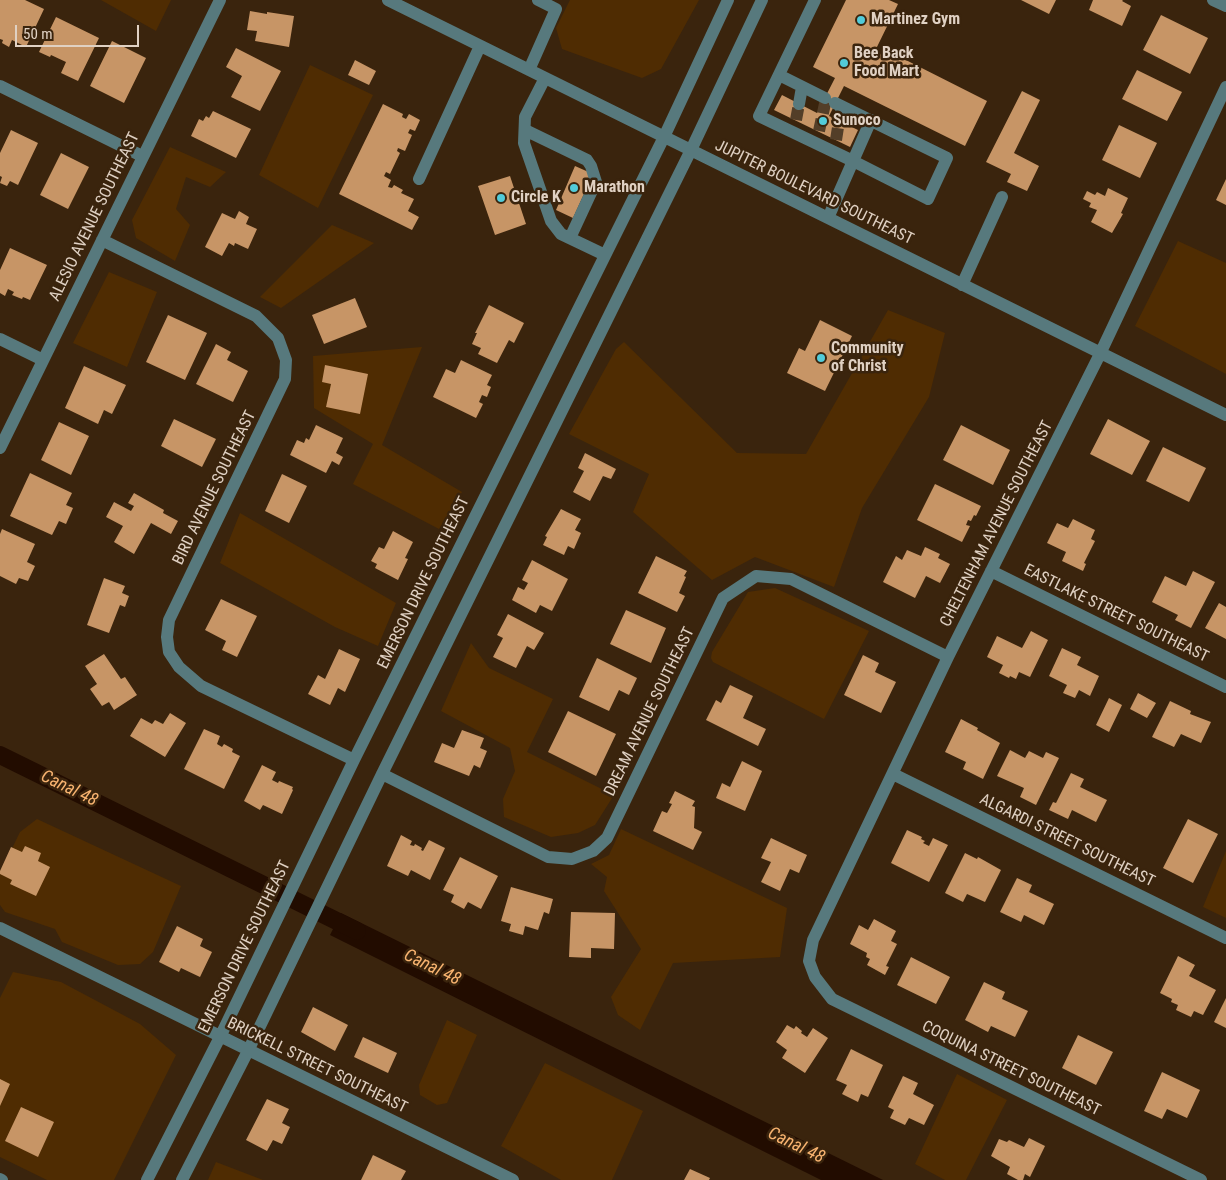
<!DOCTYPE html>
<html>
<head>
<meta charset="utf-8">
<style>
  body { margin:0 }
  #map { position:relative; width:1226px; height:1180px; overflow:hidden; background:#3a240d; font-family:"Roboto Condensed",sans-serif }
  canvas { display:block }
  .scale { position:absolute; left:15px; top:25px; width:124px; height:22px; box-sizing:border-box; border:2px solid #e0d1c3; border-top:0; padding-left:6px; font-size:15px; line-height:18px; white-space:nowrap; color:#e0d1c3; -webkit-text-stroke:4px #3a240d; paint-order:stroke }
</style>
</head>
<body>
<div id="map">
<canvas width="1226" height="1180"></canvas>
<div class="scale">50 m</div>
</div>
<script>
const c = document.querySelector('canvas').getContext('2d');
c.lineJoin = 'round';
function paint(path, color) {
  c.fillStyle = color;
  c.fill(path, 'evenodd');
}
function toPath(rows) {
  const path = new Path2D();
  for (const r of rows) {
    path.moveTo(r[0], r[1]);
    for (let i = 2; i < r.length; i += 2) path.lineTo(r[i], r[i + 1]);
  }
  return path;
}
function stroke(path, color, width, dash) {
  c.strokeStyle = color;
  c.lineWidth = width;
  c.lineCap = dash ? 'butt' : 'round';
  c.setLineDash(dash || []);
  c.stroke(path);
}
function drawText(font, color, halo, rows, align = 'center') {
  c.font = font + ' "Roboto Condensed",sans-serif';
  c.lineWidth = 5;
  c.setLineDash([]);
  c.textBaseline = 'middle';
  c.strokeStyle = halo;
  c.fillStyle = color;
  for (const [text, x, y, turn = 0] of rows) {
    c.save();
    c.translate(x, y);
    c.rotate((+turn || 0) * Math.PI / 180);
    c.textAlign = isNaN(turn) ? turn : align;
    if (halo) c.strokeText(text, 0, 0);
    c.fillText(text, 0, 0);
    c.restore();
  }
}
const green = toPath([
  [101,0,171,0,156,31],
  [570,0,699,0,661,69,642,78,562,49,556,28],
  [310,65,373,95,318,208,259,175],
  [170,147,226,172,210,187,186,177,176,209,190,225,175,261,136,238,132,220],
  [332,225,374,243,281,308,260,297],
  [1178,241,1226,263,1226,374,1135,326],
  [109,272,157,292,127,367,73,343],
  [888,310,945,333,929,397,862,508,834,587,755,557,712,580,633,512,649,474,569,434,616,349,624,342,737,453,806,454],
  [422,347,382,445,462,492,439,529,353,484,373,444,314,408,313,356],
  [240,513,396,603,378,646,335,627,220,563],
  [775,588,869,631,824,719,713,662,711,658,712,652,748,592],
  [471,643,489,668,553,699,527,752,614,795,595,825,578,833,551,837,504,817,503,799,515,771,510,748,441,711],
  [37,819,181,886,153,952,140,964,118,965,62,942,55,929,5,912,0,905,0,873,20,832],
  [621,829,787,908,780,957,673,963,640,1030,618,1015,611,997,641,949,604,891,607,877,591,864,609,855],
  [1226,851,1226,918,1203,907],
  [13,972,61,982,140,1024,176,1055,114,1180,47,1180,0,1157,0,998],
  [447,1020,477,1035,447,1103,437,1105,420,1095,419,1085],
  [545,1063,643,1111,612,1180,561,1180,501,1146],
  [957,1074,1007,1100,966,1180,945,1180,915,1164],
  [216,1162,263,1180,208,1180]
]);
const water = toPath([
  [341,913,745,1112,883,1180,821,1180,330,935]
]);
const canal = toPath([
  [0,755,357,931]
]);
const building = toPath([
  [0,0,25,0,44,9,26,47,12,40,9,47,2,43,3,40,0,39],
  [846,0,889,0,898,4,875,51,887,57,890,52,987,101,965,146,844,86,829,116,858,130,850,147,774,110,782,95,817,113,835,78,813,67],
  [1021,0,1056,0,1049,14],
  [1093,0,1123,0,1122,1,1131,6,1122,26,1089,10],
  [250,11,267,14,267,12,294,16,289,47,255,41,257,31,247,30],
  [1161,15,1208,38,1190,74,1143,50],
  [56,17,99,38,78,81,61,73,66,62,51,55,50,57,39,52],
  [112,41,146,58,124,103,90,86],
  [236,48,281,71,260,111,231,97,242,76,226,67],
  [355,60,376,71,369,85,348,75],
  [1137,70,1182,92,1167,121,1122,99],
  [1022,91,1040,100,1014,153,1039,166,1027,191,1007,182,1011,174,986,162],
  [383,104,403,114,402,117,406,119,409,114,420,120,415,131,410,129,408,133,412,135,405,151,398,148,397,151,400,153,390,174,386,172,384,176,391,180,388,187,392,188,394,185,403,190,401,193,414,199,408,211,419,217,412,230,339,194],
  [213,111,251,129,236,158,191,136,199,119,203,121,206,116,209,118],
  [1119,125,1157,143,1140,178,1102,160],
  [11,130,38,143,18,185,10,181,7,186,0,183,2,177,0,176,0,153],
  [61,153,89,167,68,209,40,195],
  [575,166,593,174,573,218,556,210],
  [510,176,526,224,495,235,478,186],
  [1226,179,1226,205,1216,200],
  [1108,188,1128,198,1121,213,1123,214,1112,233,1091,222,1097,210,1089,207,1091,203,1083,199,1087,191,1095,195,1097,192,1105,196],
  [239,211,249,217,246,224,257,229,248,249,235,243,234,246,229,243,222,256,205,247,222,213,235,219],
  [10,248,47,265,30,300,23,297,22,299,12,295,14,292,8,289,5,296,0,293,0,270],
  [355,298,367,327,324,344,312,315],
  [489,305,524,323,514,343,509,340,497,363,478,354,481,348,472,344,477,333,475,333],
  [168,315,207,333,185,380,146,362],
  [820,320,852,336,825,391,787,373,799,348,805,351],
  [216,344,231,352,227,360,248,371,233,402,196,384],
  [461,360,492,375,487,385,491,387,487,397,482,395,479,402,483,404,476,418,433,397,446,369,455,373],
  [325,365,368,374,360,414,326,407,331,384,322,382],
  [84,366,126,385,112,414,104,410,98,424,65,408],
  [174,419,216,439,202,467,161,446],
  [1108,419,1150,441,1132,475,1090,454],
  [59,422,89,436,71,475,41,460],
  [316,425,343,438,336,453,343,457,339,465,332,461,326,473,290,455,297,440,304,443,306,438,309,440],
  [961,425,1010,450,993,485,943,460],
  [1163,447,1206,468,1189,502,1146,481],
  [585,453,616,469,611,479,603,476,590,501,573,492,584,471,578,468],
  [30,473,72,493,66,505,73,508,66,524,59,521,52,535,10,516],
  [282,474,307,486,289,523,265,511],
  [935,484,981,506,976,516,974,515,971,521,968,520,966,525,970,526,962,542,917,520],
  [134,493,164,510,163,513,178,521,171,534,151,523,134,554,114,542,123,526,106,517,114,502,131,511,134,506,128,503],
  [561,509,581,519,575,530,581,533,574,549,568,546,564,555,543,545,547,537,545,536],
  [1073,519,1095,530,1091,539,1095,541,1084,563,1086,564,1083,571,1062,561,1066,552,1047,543,1057,523,1068,528],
  [2,529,35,544,27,562,35,566,28,581,19,578,16,584,0,576,0,534],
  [393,531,413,542,405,558,408,559,398,580,375,568,377,564,371,561,379,547,384,549],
  [925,547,940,554,938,558,950,564,940,583,926,576,915,598,883,582,896,556,902,560,907,550,921,556],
  [656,556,687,571,684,576,686,577,679,593,685,596,677,612,638,593],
  [532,560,568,579,552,611,540,605,536,613,512,600,518,587,524,590,528,583,522,580],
  [1193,571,1215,582,1191,628,1175,620,1178,615,1152,602,1165,576,1186,586],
  [104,578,125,586,122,593,129,596,125,607,120,605,109,633,87,625],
  [221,599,257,616,237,657,222,650,226,641,205,630],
  [1219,603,1226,607,1226,639,1205,628],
  [626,610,666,628,651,663,610,644],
  [508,614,544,633,534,650,527,646,516,668,493,657,503,638,497,635],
  [1031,631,1048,640,1030,677,1019,672,1016,679,1010,676,1009,678,999,673,1003,665,987,657,997,636,1022,648],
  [1062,648,1081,657,1077,665,1099,676,1090,696,1079,690,1075,698,1063,693,1067,685,1049,676],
  [339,649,360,659,345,692,338,688,330,705,308,694,318,675,325,679],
  [104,654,121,679,125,677,137,695,114,710,109,702,102,706,90,689,97,684,85,666],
  [863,655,879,663,875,672,896,682,881,713,844,695],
  [597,658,637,678,629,695,619,690,609,711,579,697],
  [730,685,753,696,743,718,766,729,758,746,706,720,716,700,721,703],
  [1138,693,1156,703,1147,718,1130,709],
  [1109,698,1122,705,1109,732,1096,725],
  [1170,701,1191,711,1190,714,1211,722,1201,743,1181,734,1174,747,1152,737],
  [568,711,616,734,596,776,548,752],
  [170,713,186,723,165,757,130,736,141,718,152,724,155,720,163,724],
  [961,719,978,728,977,730,1000,743,983,779,963,769,966,762,945,752],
  [204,729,220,736,217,744,222,747,224,744,233,749,232,752,240,756,224,789,184,769],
  [462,730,484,738,480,748,487,751,480,768,474,765,469,776,434,762,442,743,454,748],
  [1010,750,1025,758,1029,751,1043,758,1046,752,1059,758,1036,805,1020,797,1024,788,997,776],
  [742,761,762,771,745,811,716,798,722,783,730,787],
  [262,765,276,772,272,780,278,783,279,781,293,787,292,789,293,790,282,814,263,805,260,810,244,801],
  [1071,773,1084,779,1080,787,1107,800,1096,822,1072,810,1068,819,1049,810,1053,802,1056,803],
  [675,791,695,801,692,806,695,807,694,828,702,832,693,850,653,831,662,811,667,813,672,804,669,803],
  [1188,819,1218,834,1193,883,1163,868],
  [907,830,922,837,921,839,925,841,923,843,929,846,933,838,948,845,929,882,891,863],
  [401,835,412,841,410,845,414,846,415,844,422,848,421,850,423,851,429,840,445,848,430,880,411,870,408,876,387,866],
  [771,838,807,855,799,873,790,869,780,891,761,882,771,862,761,858],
  [25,846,41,853,38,861,50,867,36,896,10,884,12,880,0,874,0,871,11,847,22,852],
  [965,853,977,859,978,857,1001,870,985,902,967,894,963,902,945,893],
  [460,857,498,876,481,909,468,902,464,909,451,902,454,895,443,890],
  [1017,878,1032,885,1029,892,1054,904,1044,925,1024,915,1021,922,1000,912],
  [511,887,553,899,549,914,544,912,538,930,525,926,523,935,509,931,511,924,501,921],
  [571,912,615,913,614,949,591,948,591,958,569,957],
  [874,919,896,931,891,941,897,944,886,966,889,967,885,975,867,965,870,959,866,957,867,953,850,944,859,925,868,930],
  [177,926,203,939,200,946,212,952,200,977,181,968,179,972,159,962],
  [1178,956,1195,965,1189,976,1216,990,1203,1015,1194,1011,1191,1017,1176,1010,1178,1005,1171,1002,1172,999,1160,993],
  [911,957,950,977,936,1004,897,985],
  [984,982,1005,992,1002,999,1028,1011,1015,1037,991,1026,988,1032,965,1020],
  [1226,998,1226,1028,1214,1022],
  [313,1007,348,1025,335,1051,301,1032],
  [787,1025,794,1029,796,1026,802,1031,801,1033,807,1037,813,1028,828,1038,805,1073,782,1058,787,1050,776,1042],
  [1078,1035,1113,1052,1096,1085,1062,1068],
  [363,1037,397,1053,388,1073,354,1057],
  [851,1049,883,1065,868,1097,861,1094,858,1102,842,1094,847,1085,836,1080],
  [1162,1072,1200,1090,1187,1118,1167,1109,1162,1119,1144,1111],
  [903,1076,918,1083,913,1094,934,1105,924,1125,909,1118,905,1125,890,1118,894,1110,888,1107],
  [0,1079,10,1084,0,1106],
  [267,1099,289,1109,282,1123,290,1127,282,1144,273,1140,267,1151,246,1140],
  [21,1107,54,1122,38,1157,5,1141],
  [1029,1138,1045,1146,1030,1177,1025,1174,1023,1180,1018,1180,1007,1174,1010,1167,991,1156,999,1139,1007,1142,1009,1140,1024,1147],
  [373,1155,406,1171,401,1180,361,1180],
  [690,1169,710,1178,709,1180,684,1180]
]);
const minorTunnel = toPath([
  [796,120,799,104],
  [819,131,826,99],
  [836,140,839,121]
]);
const minor = toPath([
  [388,0,1226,415],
  [815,0,759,116,853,161,828,218],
  [1213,0,1226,6],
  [529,70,556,9,538,0],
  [779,75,825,98],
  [545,78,525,117,524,143,551,221,561,234,605,255],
  [0,86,142,156],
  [835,103,947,158,928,199,853,161,871,120],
  [799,104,802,87],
  [839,121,842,107],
  [525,130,587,160,591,166,596,182,570,238],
  [419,179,480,46],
  [102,240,256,316,278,338,286,360,285,379,169,620,167,637,169,652,179,667,201,686,354,760],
  [962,285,1002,197],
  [0,339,43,360],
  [0,448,220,0],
  [991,571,1226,687],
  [382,774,548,857,572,859,593,851,607,838,723,598,756,576,791,579,948,657],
  [893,774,1226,938],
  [0,928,513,1180],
  [0,1179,2,1180],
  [147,1180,220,1037,354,760,664,137,728,0],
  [182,1180,248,1051,382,774,691,150,762,0],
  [1201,1180,832,999,815,977,809,961,813,940,948,657,1100,354,1226,87]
]);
const markers = [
  [861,20,5,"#52cbd9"],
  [844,63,5,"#52cbd9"],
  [823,121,5,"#52cbd9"],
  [574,188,5,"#52cbd9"],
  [501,198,5,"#52cbd9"],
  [821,358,5,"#52cbd9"]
];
const poiNames = [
  ["Martinez Gym",871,20],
  ["Bee Back",854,54],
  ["Food Mart",854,72],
  ["Sunoco",833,121],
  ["Marathon",584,188],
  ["Circle K",511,198],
  ["Community",831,349],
  ["of Christ",831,367]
];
const streetNames = [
  ["JUPITER BOULEVARD SOUTHEAST",814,193,26],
  ["ALESIO AVENUE SOUTHEAST",95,217,-64],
  ["BIRD AVENUE SOUTHEAST",215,488,-64],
  ["CHELTENHAM AVENUE SOUTHEAST",997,524,-63],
  ["EMERSON DRIVE SOUTHEAST",424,583,-64],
  ["EASTLAKE STREET SOUTHEAST",1116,614,26],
  ["DREAM AVENUE SOUTHEAST",650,712,-64],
  ["ALGARDI STREET SOUTHEAST",1067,841,26],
  ["EMERSON DRIVE SOUTHEAST",245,947,-64],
  ["BRICKELL STREET SOUTHEAST",317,1066,26],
  ["COQUINA STREET SOUTHEAST",1011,1069,26]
];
const waterNames = [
  ["Canal 48",69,789,26],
  ["Canal 48",432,968,26],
  ["Canal 48",796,1146,26]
];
paint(green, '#4f2c02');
paint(water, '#220c00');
stroke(canal, '#220c00', 18);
paint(building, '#c79566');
stroke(minorTunnel, '#533e28', 12, [12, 6]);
stroke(minor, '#57797d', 12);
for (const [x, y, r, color] of markers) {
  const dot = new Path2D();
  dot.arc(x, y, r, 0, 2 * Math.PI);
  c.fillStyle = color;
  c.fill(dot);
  stroke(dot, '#3a240d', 2);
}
drawText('bold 16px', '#e0d1c3', '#3a240d', poiNames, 'left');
drawText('16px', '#e0d1c3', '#3a240d', streetNames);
drawText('italic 18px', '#f8b370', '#3a240d', waterNames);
</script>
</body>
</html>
